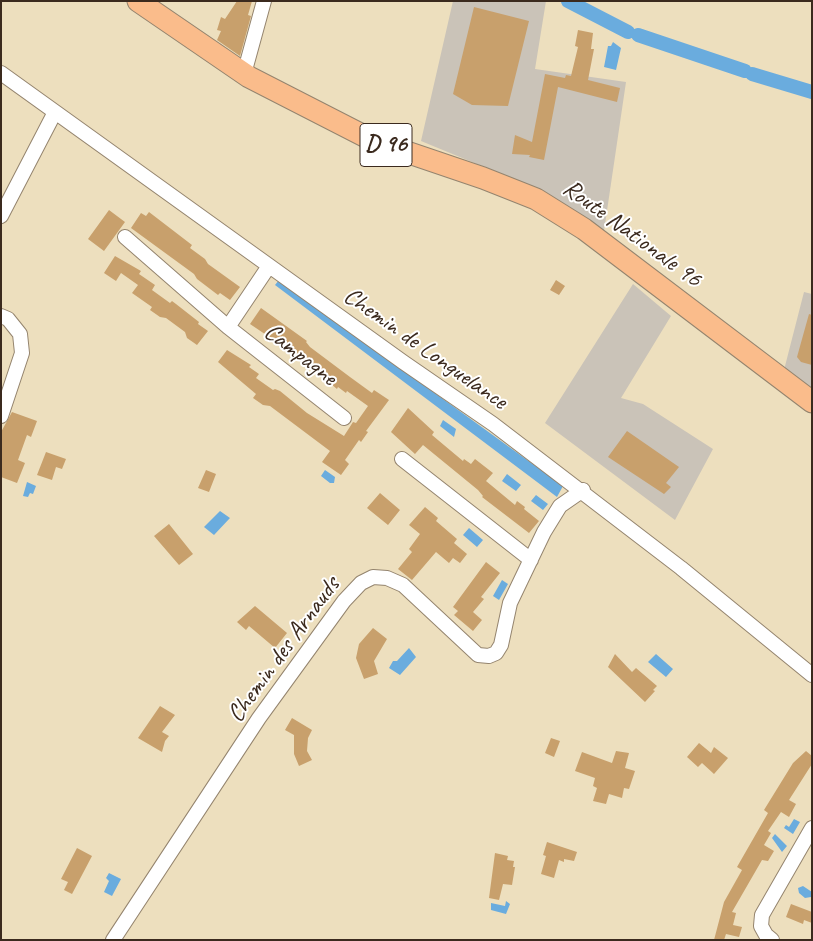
<!DOCTYPE html>
<html>
<head>
<meta charset="utf-8">
<style>
  body { margin:0 }
  #map { position:relative; width:813px; height:941px; overflow:hidden; background:#eddfbe; font-family:Caveat,sans-serif }
  canvas { display:block }
  .frame { position:absolute; inset:0; border:2px solid #3b2a1e; pointer-events:none }
</style>
</head>
<body>
<div id="map">
<canvas width="813" height="941"></canvas>
<div class="frame"></div>
</div>
<script>
const c = document.querySelector('canvas').getContext('2d');
c.lineJoin = 'round';
function paint(path, color) {
  c.fillStyle = color;
  c.fill(path, 'evenodd');
}
function toPath(rows) {
  const path = new Path2D();
  for (const r of rows) {
    path.moveTo(r[0], r[1]);
    for (let i = 2; i < r.length; i += 2) path.lineTo(r[i], r[i + 1]);
  }
  return path;
}
function stroke(path, color, width, dash) {
  c.strokeStyle = color;
  c.lineWidth = width;
  c.lineCap = dash ? 'butt' : 'round';
  c.setLineDash(dash || []);
  c.stroke(path);
}
function drawText(font, color, halo, rows, align = 'center') {
  c.font = font + ' Caveat,sans-serif';
  c.lineWidth = 4;
  c.setLineDash([]);
  c.textBaseline = 'middle';
  c.strokeStyle = halo;
  c.fillStyle = color;
  for (const [text, x, y, turn = 0] of rows) {
    c.save();
    c.translate(x, y);
    c.rotate((+turn || 0) * Math.PI / 180);
    c.textAlign = isNaN(turn) ? turn : align;
    if (halo) c.strokeText(text, 0, 0);
    c.fillText(text, 0, 0);
    c.restore();
  }
}
const industrial = toPath([
  [453,1,546,1,535,69,626,82,604,231,547,193,421,141],
  [633,284,671,316,621,398,643,404,713,449,675,520,545,423],
  [804,292,812,294,812,389,784,370]
]);
const water = toPath([
  [613,42,621,48,616,70,604,67,608,46,611,46],
  [279,280,563,486,557,497,275,285],
  [443,420,456,429,454,437,440,426],
  [325,470,335,477,334,483,330,483,321,476],
  [507,474,521,485,516,491,502,481],
  [27,482,36,486,33,494,30,493,28,497,23,496],
  [536,495,548,504,543,510,531,501],
  [220,511,230,518,214,535,204,527],
  [469,528,483,540,477,547,463,535],
  [502,580,508,584,499,600,493,596],
  [409,648,416,657,400,675,389,668,393,661,397,661],
  [656,654,673,669,666,677,648,662],
  [794,819,800,822,793,834,784,828,786,825,789,827],
  [775,834,787,846,782,852,772,838],
  [109,873,121,879,112,896,104,892,109,881,106,878],
  [803,886,812,892,811,897,805,898,799,893,798,888],
  [506,901,510,904,506,914,491,910,491,903,505,906]
]);
const canal = toPath([
  [568,1,628,32],
  [638,35,745,71],
  [752,74,812,92]
]);
const building = toPath([
  [237,1,252,1,248,15,251,16,240,56,217,40,221,31,217,30,221,17,225,19],
  [474,7,529,21,508,106,472,105,453,94],
  [578,30,593,33,591,49,594,49,588,80,620,88,617,102,558,87,544,160,529,157,530,155,512,154,515,135,532,142,545,74,565,78,566,75,571,76,578,47,575,46],
  [109,210,125,222,104,251,88,239],
  [149,212,192,245,190,248,205,259,208,264,240,287,230,300,220,293,218,295,197,279,194,274,131,228,141,213,146,216],
  [115,256,141,271,139,274,155,285,152,290,170,303,172,301,176,304,199,322,198,324,208,331,197,345,187,338,185,332,166,318,160,317,150,310,152,307,132,293,138,285,121,273,116,281,104,273],
  [556,280,565,286,559,295,550,290],
  [261,308,307,341,306,342,310,347,350,377,372,393,374,390,389,400,366,431,368,432,361,442,359,440,345,460,349,464,341,475,322,462,330,451,270,406,263,405,253,398,256,394,218,362,227,350,251,365,249,367,259,374,256,378,273,390,275,389,280,391,307,413,344,436,353,422,356,423,368,406,347,391,346,393,338,387,337,389,296,355,250,324],
  [809,314,812,315,812,365,801,362,797,357],
  [408,408,434,432,432,435,463,461,464,459,471,464,475,459,493,473,486,481,515,505,517,501,525,507,524,509,539,521,529,533,482,497,483,496,478,490,423,445,415,454,391,432],
  [12,412,37,421,31,437,27,435,18,460,25,463,17,483,1,477,1,432],
  [627,431,679,467,666,483,671,487,664,494,608,457],
  [46,452,66,459,62,469,56,467,52,480,37,475],
  [206,470,216,474,209,492,198,488],
  [380,493,400,510,388,525,367,508],
  [425,507,438,518,436,521,457,539,454,543,467,554,460,563,453,558,449,563,436,552,412,580,398,569,412,552,409,549,420,534,409,525],
  [169,524,193,554,179,565,154,536],
  [486,562,500,573,481,597,484,599,473,612,482,620,473,631,454,615,458,611,453,607],
  [255,606,287,633,275,648,249,626,246,630,237,622],
  [373,628,387,639,374,661,378,674,364,679,356,658,359,644],
  [615,654,632,672,636,668,657,686,653,690,655,691,645,702,608,667],
  [160,706,175,715,162,732,169,736,165,741,162,752,138,738],
  [292,718,312,730,308,738,307,751,312,760,299,766,294,754,294,735,285,730],
  [551,738,560,741,554,757,545,753],
  [699,743,711,753,714,747,728,758,714,774,702,763,698,767,687,757],
  [616,751,629,753,625,768,635,771,629,789,624,788,622,798,609,794,606,804,593,801,597,788,593,786,595,778,575,771,582,752,612,763],
  [806,751,812,756,812,764,789,800,796,804,789,817,781,812,768,831,771,833,764,845,774,851,768,861,762,860,732,912,736,913,733,925,742,927,739,937,726,934,724,940,714,940,724,902,742,870,737,867,768,813,764,810,793,763],
  [547,842,577,852,574,861,564,859,564,862,559,860,554,878,541,874,546,856,543,855],
  [77,848,92,856,72,894,64,890,68,882,61,879],
  [495,853,508,856,507,860,514,861,513,867,515,867,512,885,503,884,499,900,489,898],
  [791,904,812,912,812,923,804,920,803,924,786,917]
]);
const street = toPath([
  [1,73,403,362,493,424,681,568,812,675],
  [244,74,264,1],
  [1,216,55,112],
  [125,237,228,327,344,418],
  [1,316,8,319,20,334,22,353,1,416],
  [228,327,269,266],
  [402,459,531,560],
  [113,940,259,718,344,601,361,583,373,577,387,578,403,585,478,655,489,656,496,653,501,645,510,603,544,532,560,506,583,490],
  [772,940,766,935,761,926,762,915,812,828]
]);
const primary = toPath([
  [138,1,249,77,374,141,483,178,536,199,584,229,812,402]
]);
const shields = [
  [386,145,52]
];
const shieldNames = [
  ["D 96",386,145]
];
const streetNames = [
  ["Route Nationale 96",632,234,36],
  ["Chemin de Longuelance",425,349,35],
  ["Campagne",300,355,38],
  ["Chemin des Arnauds",284,650,-54]
];
paint(industrial, '#cac3b8');
paint(water, '#6aacde');
stroke(canal, '#6aacde', 14);
paint(building, '#c8a06c');
stroke(street, '#94846e', 16);
stroke(primary, '#94846e', 23);
stroke(street, '#fff', 14);
stroke(primary, '#fabc8b', 21);
for (const [x, y, w] of shields) {
  const box = new Path2D();
  box.roundRect(x - w / 2, y - 21.5, w, 43, 4);
  c.fillStyle = '#fff';
  c.fill(box);
  stroke(box, '#3b2a1e', 1);
}
drawText('bold 24px', '#3b2a1e', null, shieldNames);
drawText('25px', '#3b2a1e', '#fff', streetNames);
</script>
</body>
</html>
